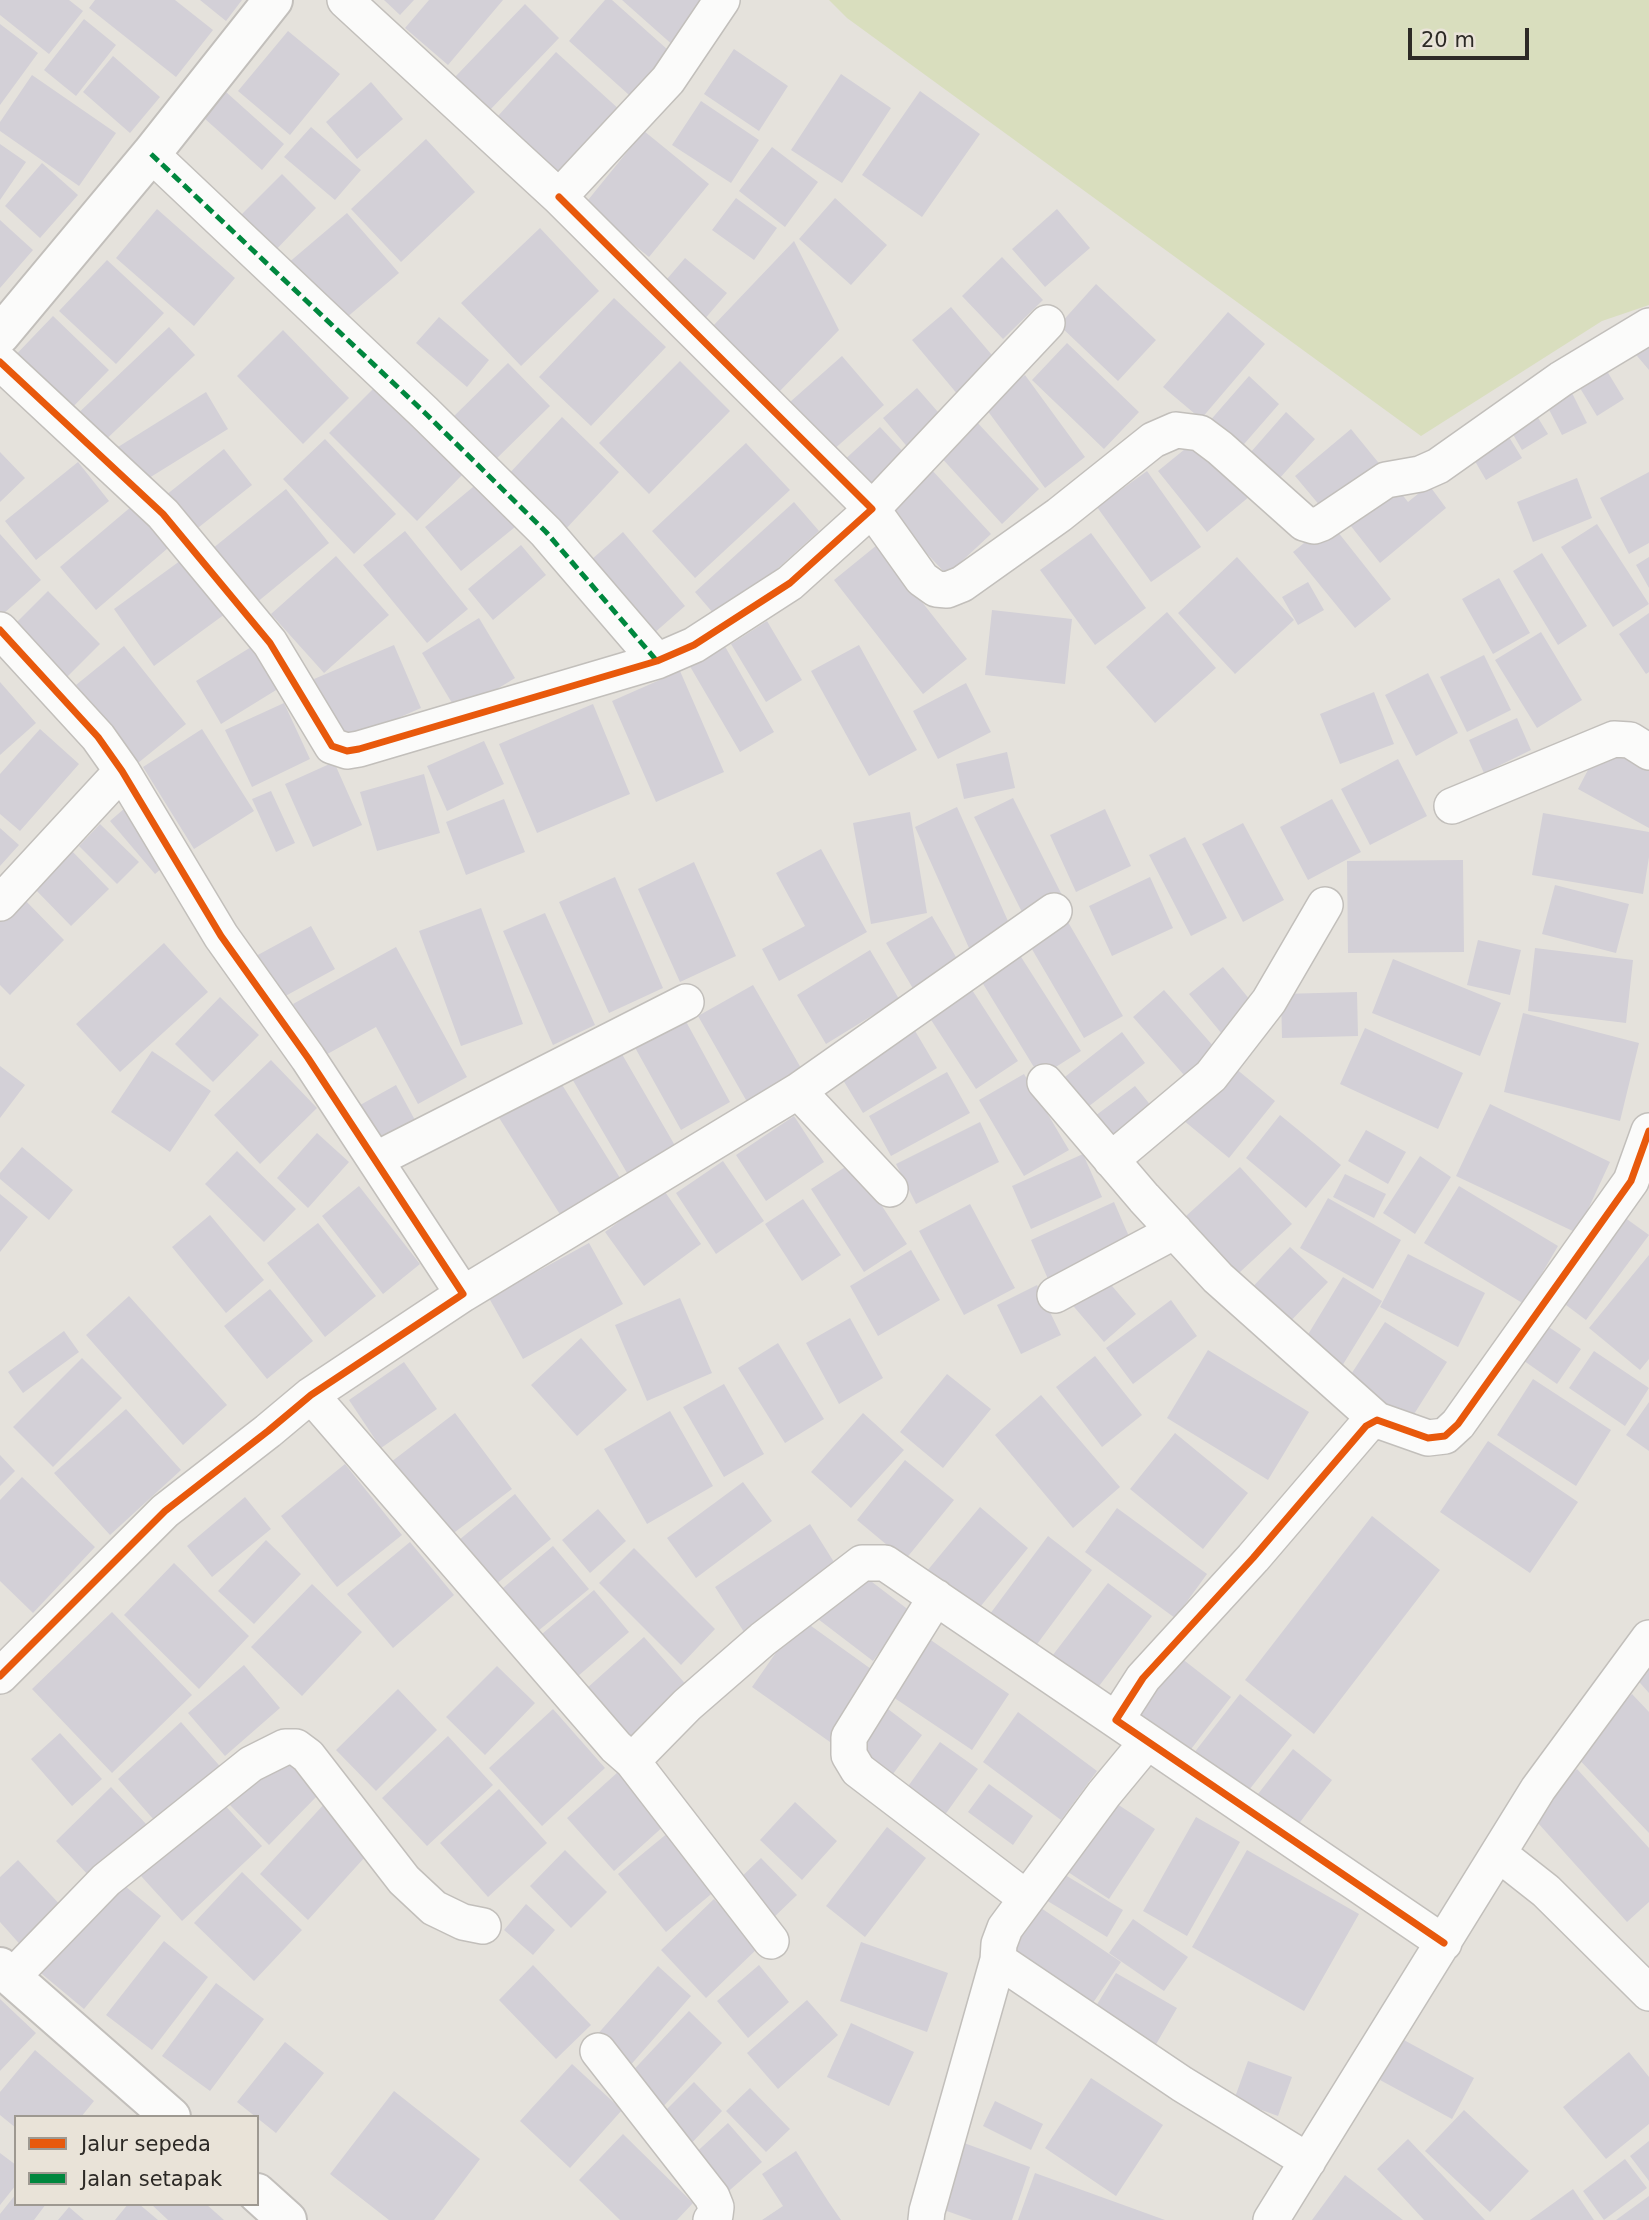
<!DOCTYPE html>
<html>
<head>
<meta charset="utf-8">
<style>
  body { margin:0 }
  #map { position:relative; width:1649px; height:2220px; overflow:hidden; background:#e5e2dc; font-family:"DejaVu Sans",sans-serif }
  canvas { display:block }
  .legend { position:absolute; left:14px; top:2115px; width:245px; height:91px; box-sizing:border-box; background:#e9e3d8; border:2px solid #9e9991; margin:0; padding:9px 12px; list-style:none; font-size:21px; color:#2d2a26 }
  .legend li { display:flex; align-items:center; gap:14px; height:35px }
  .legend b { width:35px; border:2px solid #9e9991 }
  .scale { position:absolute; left:1408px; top:28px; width:121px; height:32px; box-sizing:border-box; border:4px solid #2d2a26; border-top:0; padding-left:9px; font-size:21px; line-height:24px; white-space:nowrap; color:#2d2a26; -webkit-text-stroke:5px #e9e3d8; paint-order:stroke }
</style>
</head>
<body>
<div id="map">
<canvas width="1649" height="2220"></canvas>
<ul class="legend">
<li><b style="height:9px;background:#e8590c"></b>Jalur sepeda</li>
<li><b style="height:9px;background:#00873e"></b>Jalan setapak</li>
</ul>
<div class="scale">20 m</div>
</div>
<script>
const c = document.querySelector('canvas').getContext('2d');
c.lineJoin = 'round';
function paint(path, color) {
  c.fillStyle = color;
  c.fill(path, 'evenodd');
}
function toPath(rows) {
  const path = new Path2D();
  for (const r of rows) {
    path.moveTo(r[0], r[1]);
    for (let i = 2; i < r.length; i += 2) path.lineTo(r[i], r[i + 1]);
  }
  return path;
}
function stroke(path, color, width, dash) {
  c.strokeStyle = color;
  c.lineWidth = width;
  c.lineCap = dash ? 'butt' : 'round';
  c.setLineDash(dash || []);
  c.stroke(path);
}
const green = toPath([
  [829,0,1649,0,1649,305,1602,321,1421,436,847,18]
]);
const building = toPath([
  [0,0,69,0,83,11,49,54,0,15],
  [95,0,175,0,213,30,176,77,89,8],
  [200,0,242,0,226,21],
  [384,0,414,0,400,15],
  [429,0,503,0,448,65,405,28],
  [605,0,612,0,677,58,638,103,569,41],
  [622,0,703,0,675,47],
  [525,4,559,38,489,111,455,77],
  [84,19,116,45,76,96,44,70],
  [0,24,38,53,0,105],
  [288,31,340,74,290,135,238,91],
  [734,49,788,86,759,131,704,94],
  [556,52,621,111,563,176,498,116],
  [113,56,160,97,130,133,83,92],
  [841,74,891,108,842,183,791,150],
  [32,75,116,133,79,186,0,131,0,122],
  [371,82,403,119,357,159,326,122],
  [920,91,980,134,922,217,862,175],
  [226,92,284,144,262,170,204,118],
  [701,101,759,140,731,183,672,145],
  [311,127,361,170,335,200,284,157],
  [644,131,709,184,649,257,584,205],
  [426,139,475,192,401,262,351,209],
  [0,144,26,162,0,200],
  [772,147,818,182,785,227,739,191],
  [42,163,78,195,40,238,5,206],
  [282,174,316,208,270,256,235,221],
  [736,198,777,228,754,260,712,230],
  [835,198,887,245,851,285,799,239],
  [157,209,235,278,194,326,116,258],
  [1057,209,1090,248,1045,287,1012,249],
  [347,213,399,273,339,324,287,264],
  [0,220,33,250,0,288],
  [540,228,599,291,521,366,461,303],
  [794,241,839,330,778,393,712,327],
  [1002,257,1043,300,1003,339,962,296],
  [685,258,727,293,703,321,661,286],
  [107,260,164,313,116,364,59,311],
  [1096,284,1156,340,1118,381,1059,325],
  [614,298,666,347,591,426,539,377],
  [951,307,1003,368,964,402,912,340],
  [1228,312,1265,344,1201,419,1163,387],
  [53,316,109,370,62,418,7,364],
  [439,317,489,360,467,387,416,343],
  [169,327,195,355,97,448,71,420],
  [283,330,349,398,303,444,237,376],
  [1649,334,1649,370,1632,350],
  [1067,343,1139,412,1104,449,1032,380],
  [842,356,884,405,832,451,790,402],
  [1599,358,1624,399,1597,416,1572,375],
  [680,361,730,411,649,494,599,443],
  [508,363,550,406,491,464,449,421],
  [1025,375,1085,457,1045,488,984,406],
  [1249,376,1279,404,1238,451,1208,423],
  [1566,381,1587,423,1562,435,1541,394],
  [375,387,463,474,417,521,329,433],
  [917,388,945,420,910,450,883,418],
  [206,392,228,429,141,483,118,447],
  [1532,408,1548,434,1522,450,1507,424],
  [1286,412,1315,439,1278,480,1250,453],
  [562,417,619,472,563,532,506,477],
  [975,420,1039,489,1002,524,938,454],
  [880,427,910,459,869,496,840,464],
  [1351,429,1382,467,1326,513,1295,476],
  [1504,429,1522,458,1486,480,1469,451],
  [1201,436,1250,496,1207,532,1158,471],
  [325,439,396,514,354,554,283,479],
  [746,443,790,490,695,578,652,531],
  [224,449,252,485,189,535,161,499],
  [0,452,25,478,0,502],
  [78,462,109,501,36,560,5,521],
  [930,468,991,534,947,575,886,510],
  [1147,471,1201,547,1151,582,1097,507],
  [1649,472,1649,543,1629,554,1600,498],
  [1577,478,1592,518,1533,542,1517,502],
  [1390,479,1408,502,1429,485,1446,508,1380,563,1343,516],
  [479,482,515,527,461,571,425,527],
  [286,489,329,543,250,608,207,553],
  [794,502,819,531,720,621,695,592],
  [132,506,168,548,96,610,60,567],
  [1330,522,1391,599,1355,628,1293,552],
  [1597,524,1649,604,1613,627,1561,547],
  [405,531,468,609,427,643,363,565],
  [623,532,685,606,645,641,583,567],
  [1091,533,1146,608,1095,645,1040,570],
  [0,534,41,580,2,615,0,614],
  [521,545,546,575,493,620,468,589],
  [877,545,967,659,923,694,834,580],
  [1542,553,1587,626,1558,645,1513,571],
  [336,556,389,615,324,673,271,614],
  [1237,557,1294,620,1235,674,1178,613],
  [1649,557,1649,588,1636,565],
  [184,558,225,614,154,666,114,609],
  [1499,578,1530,633,1493,654,1462,599],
  [1308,582,1324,610,1298,625,1282,597],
  [48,591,100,644,65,679,13,626],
  [992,610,1072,619,1065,684,985,675],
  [1167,612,1216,668,1155,723,1106,667],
  [1649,613,1649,672,1646,674,1619,634],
  [479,618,515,678,458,713,422,653],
  [767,621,802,680,766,702,731,644],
  [1541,632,1582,700,1537,728,1495,660],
  [723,643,774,732,740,752,688,663],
  [256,644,281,687,221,724,196,681],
  [394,645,421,708,341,743,314,679],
  [859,645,917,750,869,776,811,671],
  [124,646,186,724,138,763,76,685],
  [1484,655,1511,710,1467,732,1440,677],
  [680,671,724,772,656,802,612,701],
  [1428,673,1458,733,1416,756,1385,695],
  [0,682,36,723,0,755],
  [966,683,991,732,938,759,913,711],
  [1374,692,1394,744,1340,764,1320,714],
  [284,703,310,759,252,787,225,730],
  [593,704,630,794,537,833,499,744],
  [1517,718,1531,750,1484,773,1469,740],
  [40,729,79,764,20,831,0,814,0,774],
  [202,729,254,811,194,849,143,767],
  [484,741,504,784,447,811,427,766],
  [1601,745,1649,771,1649,828,1578,789],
  [1007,752,1015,788,964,799,956,764],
  [1398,759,1427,816,1370,845,1341,789],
  [334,762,362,825,313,847,285,784],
  [424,774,440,833,377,851,360,792],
  [271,791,295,843,276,852,252,799],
  [1013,798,1066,903,1027,922,974,817],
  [504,799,525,852,466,875,446,822],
  [1332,799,1361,852,1308,880,1280,827],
  [957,807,1012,930,969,948,915,827],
  [125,808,170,861,155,874,110,821],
  [1105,809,1131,866,1076,892,1050,835],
  [910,812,927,913,871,924,853,823],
  [1543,813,1649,832,1649,857,1643,894,1532,875],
  [1243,823,1284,900,1243,922,1202,844],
  [100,824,139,862,117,884,79,846],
  [0,828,19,845,0,866],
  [1185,837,1227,918,1191,936,1149,855],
  [70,849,109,889,71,926,32,886],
  [821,849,867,932,779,981,762,949,805,926,776,873],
  [1463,860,1464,952,1348,953,1347,861],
  [694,862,736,956,680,982,638,889],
  [615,877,663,988,609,1013,559,902],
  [1150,877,1173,928,1112,956,1089,906],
  [1555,885,1629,904,1616,953,1542,934],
  [22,897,64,940,10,995,0,985,0,919],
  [481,908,523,1024,461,1046,419,931],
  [545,913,595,1025,553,1045,503,931],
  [932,916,963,969,918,997,886,943],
  [1065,917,1123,1016,1084,1038,1026,939],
  [311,926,335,969,278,1000,256,956],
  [1478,940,1521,950,1510,995,1467,985],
  [164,943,208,992,120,1072,76,1024],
  [396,947,467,1077,418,1104,376,1027,322,1057,293,1004],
  [1535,948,1633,960,1626,1023,1528,1011],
  [1016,949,1081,1051,1040,1077,977,974],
  [870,950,899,999,826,1044,797,995],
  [1393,959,1501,1003,1480,1056,1372,1013],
  [1223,967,1255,1006,1222,1034,1189,994],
  [965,979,1018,1061,976,1089,922,1006],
  [753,985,805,1075,750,1107,698,1016],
  [1164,990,1222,1056,1191,1083,1133,1017],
  [1357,992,1358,1036,1282,1038,1281,994],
  [220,997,259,1035,213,1082,175,1044],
  [1523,1013,1639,1043,1620,1121,1504,1092],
  [683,1016,730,1102,681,1130,633,1044],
  [911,1024,937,1068,863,1113,837,1070],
  [1365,1028,1463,1073,1438,1129,1340,1084],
  [1122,1032,1145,1063,1084,1110,1061,1080],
  [619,1049,677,1149,630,1178,571,1077],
  [152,1051,211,1091,170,1152,111,1112],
  [271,1060,317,1108,260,1164,214,1115],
  [1229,1063,1275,1101,1229,1158,1183,1120],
  [0,1066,25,1085,0,1118],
  [947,1072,970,1113,891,1156,869,1116],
  [1024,1074,1069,1150,1024,1176,979,1100],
  [556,1075,620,1178,561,1216,496,1113],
  [396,1085,416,1122,373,1146,353,1109],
  [1135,1086,1152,1107,1107,1140,1091,1119],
  [1490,1104,1610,1162,1577,1233,1456,1176],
  [1280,1115,1341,1165,1306,1208,1246,1158],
  [794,1116,824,1162,766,1201,736,1155],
  [980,1122,999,1162,916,1204,896,1164],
  [1366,1130,1406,1152,1388,1184,1348,1161],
  [317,1133,349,1162,308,1208,277,1178],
  [22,1147,73,1190,49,1220,0,1179,0,1173],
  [237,1151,296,1209,264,1242,205,1184],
  [1083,1154,1102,1197,1031,1229,1012,1186],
  [1420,1156,1451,1177,1415,1234,1383,1213],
  [723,1161,764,1221,716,1254,676,1193],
  [853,1162,907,1244,864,1272,811,1189],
  [1240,1167,1292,1224,1227,1284,1175,1226],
  [1345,1174,1386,1194,1374,1218,1333,1197],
  [359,1186,420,1264,383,1294,322,1216],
  [1459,1186,1558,1246,1524,1304,1424,1243],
  [663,1189,701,1244,644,1286,605,1232],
  [0,1194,28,1217,0,1252],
  [1328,1198,1401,1240,1373,1289,1300,1248],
  [803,1199,841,1255,802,1281,765,1224],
  [1114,1202,1131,1241,1048,1279,1031,1240],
  [970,1204,1015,1288,964,1315,919,1231],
  [210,1215,264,1280,226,1313,172,1247],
  [1624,1217,1649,1235,1586,1320,1562,1302],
  [318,1223,376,1296,325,1337,267,1263],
  [589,1243,623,1304,523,1359,489,1298],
  [1290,1247,1328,1282,1285,1327,1248,1292],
  [911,1250,940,1300,878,1336,850,1286],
  [1408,1254,1485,1293,1458,1347,1380,1307],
  [1649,1255,1649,1359,1640,1370,1589,1328],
  [1101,1273,1136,1314,1104,1342,1069,1301],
  [1343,1277,1382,1301,1339,1371,1301,1346],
  [1037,1285,1061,1335,1021,1354,997,1305],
  [270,1289,313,1341,267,1379,224,1326],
  [129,1296,227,1405,183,1445,86,1335],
  [680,1298,712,1373,647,1401,615,1325],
  [1171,1300,1197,1336,1133,1384,1106,1348],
  [850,1318,883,1378,839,1404,806,1343],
  [1540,1321,1581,1349,1557,1384,1517,1356],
  [1385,1322,1447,1362,1409,1422,1346,1382],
  [64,1331,79,1352,23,1393,8,1372],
  [581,1338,627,1390,577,1436,531,1385],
  [778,1343,824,1419,785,1443,738,1368],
  [1208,1350,1309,1412,1268,1480,1167,1418],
  [1594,1351,1649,1388,1625,1426,1569,1388],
  [1095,1356,1142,1415,1102,1447,1056,1387],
  [82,1358,122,1398,53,1467,13,1427],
  [404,1362,437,1409,381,1448,349,1400],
  [947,1374,991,1409,943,1468,900,1432],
  [1533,1379,1611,1430,1576,1486,1497,1435],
  [724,1384,764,1454,724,1477,683,1407],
  [1041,1395,1120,1487,1073,1528,995,1435],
  [1649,1402,1649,1451,1626,1435],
  [126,1409,181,1470,110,1535,54,1473],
  [670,1411,713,1486,647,1524,604,1449],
  [455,1413,512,1489,447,1538,391,1462],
  [863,1413,904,1450,851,1508,811,1472],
  [1175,1433,1248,1493,1203,1549,1130,1489],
  [1488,1441,1578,1502,1530,1573,1440,1512],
  [0,1455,15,1471,0,1486],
  [905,1460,954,1500,905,1560,857,1520],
  [345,1464,402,1535,337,1587,281,1516],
  [22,1477,95,1547,33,1613,0,1581,0,1500],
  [743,1482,772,1521,696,1578,667,1538],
  [515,1494,551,1539,495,1585,459,1540],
  [245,1497,271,1529,212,1577,187,1546],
  [980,1507,1028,1548,976,1612,927,1571],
  [1117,1508,1207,1574,1175,1618,1085,1552],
  [598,1509,626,1541,590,1573,562,1540],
  [1372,1516,1440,1570,1314,1734,1245,1680],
  [810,1524,839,1570,744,1632,715,1587],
  [1048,1536,1092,1570,1029,1655,984,1622],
  [266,1540,301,1574,254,1624,218,1591],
  [410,1542,454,1595,393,1648,347,1594],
  [553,1546,589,1589,538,1631,503,1588],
  [634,1548,715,1629,681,1665,599,1583],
  [174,1563,249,1636,199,1689,124,1615],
  [855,1569,910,1611,873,1661,818,1619],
  [1108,1583,1152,1616,1090,1698,1046,1664],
  [312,1584,362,1632,302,1696,251,1647],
  [594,1590,629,1632,577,1677,542,1634],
  [112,1612,192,1695,112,1773,32,1689],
  [800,1618,878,1674,830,1742,752,1687],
  [922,1634,1009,1694,972,1750,884,1691],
  [644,1637,690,1689,632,1741,586,1689],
  [1176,1654,1231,1697,1185,1757,1130,1714],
  [1649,1660,1649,1693,1633,1675],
  [244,1665,280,1708,225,1756,188,1713],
  [497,1666,535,1703,485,1755,446,1717],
  [398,1689,437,1730,376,1791,336,1750],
  [1240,1694,1292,1735,1242,1799,1190,1758],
  [1632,1694,1649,1712,1649,1833,1572,1752],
  [553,1709,605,1768,542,1826,489,1768],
  [888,1709,922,1735,890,1778,856,1752],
  [1018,1712,1097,1771,1061,1820,983,1762],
  [181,1722,225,1772,162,1829,118,1779],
  [60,1733,102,1779,72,1806,31,1759],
  [448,1736,493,1785,427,1846,382,1798],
  [940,1742,978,1769,939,1823,901,1796],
  [1293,1749,1332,1780,1291,1834,1251,1803],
  [281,1754,320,1793,269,1845,230,1805],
  [1577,1769,1649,1848,1649,1902,1627,1922,1529,1813],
  [618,1772,666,1824,614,1871,567,1818],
  [989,1784,1033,1816,1013,1845,968,1812],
  [111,1787,147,1825,92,1879,56,1841],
  [499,1789,547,1843,488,1897,440,1843],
  [1105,1796,1155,1829,1109,1899,1059,1866],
  [221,1801,262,1846,182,1921,141,1876],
  [326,1802,374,1847,308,1920,260,1874],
  [795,1802,837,1841,802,1880,760,1840],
  [1196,1817,1240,1842,1187,1936,1143,1911],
  [887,1827,926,1858,865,1937,826,1906],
  [669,1832,716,1890,666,1932,618,1874],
  [565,1850,607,1892,571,1928,530,1886],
  [1247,1850,1359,1914,1304,2011,1192,1947],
  [761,1858,797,1895,770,1921,734,1884],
  [18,1860,66,1911,25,1950,0,1922,0,1877],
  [1052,1867,1123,1910,1107,1937,1036,1894],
  [242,1872,302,1930,254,1981,194,1923],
  [113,1876,161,1916,84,2009,36,1969],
  [714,1899,759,1947,706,1998,661,1950],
  [526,1904,555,1930,533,1955,504,1930],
  [1041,1908,1121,1962,1086,2013,1006,1958],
  [1133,1919,1188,1957,1164,1991,1109,1953],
  [164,1941,208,1977,152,2050,106,2015],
  [861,1942,948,1973,927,2032,840,2001],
  [533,1965,591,2025,556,2059,499,2000],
  [759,1965,789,2002,748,2038,717,2001],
  [658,1966,691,1996,628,2068,595,2037],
  [1116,1973,1177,2008,1151,2053,1090,2016],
  [216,1983,264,2019,210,2091,162,2056],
  [0,1999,36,2033,0,2071],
  [807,2000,838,2035,778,2089,747,2053],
  [689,2011,722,2043,659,2111,625,2079],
  [851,2023,914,2052,889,2106,827,2077],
  [1402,2039,1474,2078,1452,2119,1380,2080],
  [285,2042,324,2073,276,2133,237,2102],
  [35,2050,94,2101,81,2117,16,2117,16,2128,0,2115,0,2092],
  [1629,2052,1649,2077,1649,2124,1606,2159,1563,2107],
  [1248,2061,1292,2077,1278,2116,1234,2100],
  [572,2064,622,2110,570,2168,520,2121],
  [1091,2078,1163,2125,1116,2196,1045,2148],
  [694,2082,722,2111,686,2149,657,2119],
  [750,2088,790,2129,766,2152,726,2111],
  [394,2091,480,2159,434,2220,389,2220,330,2174],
  [995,2101,1043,2124,1031,2150,983,2126],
  [1464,2110,1529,2171,1490,2212,1425,2151],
  [728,2123,762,2162,723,2196,690,2158],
  [623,2134,693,2203,677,2220,620,2220,579,2180],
  [953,2139,1030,2167,1012,2220,972,2220,930,2205],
  [1408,2139,1485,2220,1424,2220,1377,2169],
  [1649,2141,1649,2181,1630,2156],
  [796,2151,828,2201,841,2220,762,2220,783,2206,762,2174],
  [0,2153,16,2165,16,2185,0,2205],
  [1625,2159,1647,2188,1604,2220,1583,2191],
  [1035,2173,1165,2220,1018,2220],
  [1345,2175,1403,2220,1312,2220],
  [1573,2189,1594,2220,1530,2220],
  [16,2194,16,2204,46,2204,34,2220,0,2220,0,2214],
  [1649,2196,1649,2220,1616,2220],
  [128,2204,139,2204,158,2220,115,2220],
  [151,2204,206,2204,224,2220,168,2220],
  [69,2207,84,2220,58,2220]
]);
const minor = toPath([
  [345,0,559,197,668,80,722,0],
  [151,154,424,412,546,532,657,661],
  [1047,323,872,509,922,579,936,589,947,590,962,584,1059,515,1153,440,1176,430,1200,433,1220,448,1304,523,1314,526,1322,523,1386,480,1420,474,1438,466,1561,379,1649,326],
  [0,362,163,514,270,643,332,746,347,751,359,749,657,661,694,645,790,583,872,509,559,197],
  [0,630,98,737,122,771,221,936,308,1058,463,1294,311,1395,268,1431,165,1511,0,1676],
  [1452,806,1614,739,1630,740,1649,752],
  [0,903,122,771],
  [1045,1082,1144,1198,1218,1278,1377,1420],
  [798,1091,1054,911],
  [375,1160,686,1002],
  [1111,1160,1211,1076,1269,1001,1325,905],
  [463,1294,798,1091,890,1189],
  [1055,1295,1175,1231],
  [311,1395,616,1747,632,1761,687,1705,763,1639,862,1563,885,1563,1116,1720],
  [936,1597,849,1737,849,1755,858,1770,1026,1898],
  [1147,1742,1104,1794,1005,1928,999,1944,998,1960,1182,2084,1308,2161],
  [632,1761,771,1941],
  [1499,1854,1546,1891,1649,1993],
  [1444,1943,1116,1720,1143,1678,1253,1558,1366,1426,1377,1420,1428,1438,1445,1436,1458,1424,1631,1181,1649,1131],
  [12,1977,106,1880,251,1764,285,1747,296,1747,308,1756,404,1880,434,1908,463,1922,483,1926],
  [598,2051,712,2197,716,2207,715,2215,711,2220],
  [926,2220,927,2211,998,1960],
  [1271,2220,1538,1789,1649,1638]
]);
const tertiary = toPath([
  [0,335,151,154,273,0],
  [0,1967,171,2117],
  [257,2193,287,2220]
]);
const quiet = toPath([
  [151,154,424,412,546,532,657,661]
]);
const cycleway = toPath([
  [0,362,163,514,270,643,332,746,347,751,359,749,657,661,694,645,790,583,872,509,559,197],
  [0,630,98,737,122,771,221,936,308,1058,463,1294,311,1395,268,1431,165,1511,0,1676],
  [1444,1943,1116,1720,1143,1678,1253,1558,1366,1426,1377,1420,1428,1438,1445,1436,1458,1424,1631,1181,1649,1131]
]);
paint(green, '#d9debe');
paint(building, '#d3d0d7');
stroke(minor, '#c2bfbb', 38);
stroke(tertiary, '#c2bfbb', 42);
stroke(minor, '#fbfbfa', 35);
stroke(tertiary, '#fbfbfa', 38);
stroke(quiet, '#00873e', 5, [10, 5]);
stroke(cycleway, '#e8590c', 7);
</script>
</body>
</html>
